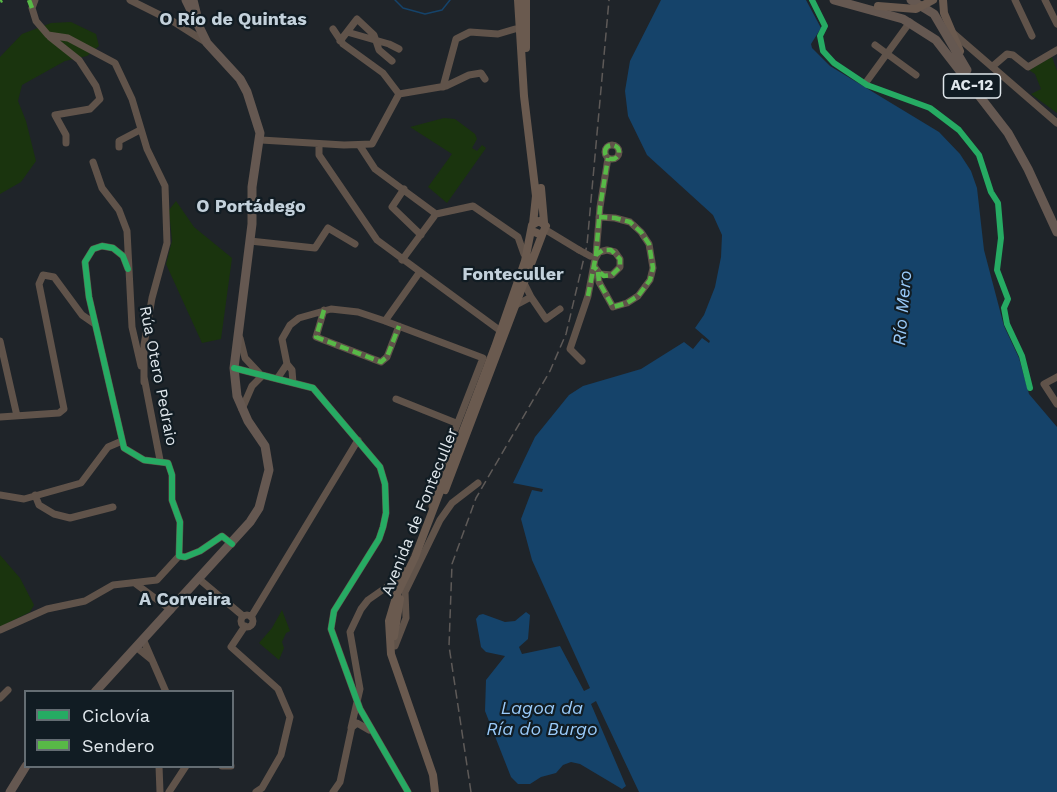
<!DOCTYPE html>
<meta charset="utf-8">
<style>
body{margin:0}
#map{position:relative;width:1057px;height:792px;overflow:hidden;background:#1f2429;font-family:"Work Sans",sans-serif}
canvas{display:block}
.legend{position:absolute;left:24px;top:690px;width:210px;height:78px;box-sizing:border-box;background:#111c23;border:2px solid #646d73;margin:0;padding:8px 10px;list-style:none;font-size:18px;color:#e0e7ec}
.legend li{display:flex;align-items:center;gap:12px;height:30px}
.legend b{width:30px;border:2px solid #646d73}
</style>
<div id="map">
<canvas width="1057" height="792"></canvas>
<ul class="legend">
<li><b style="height:8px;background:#26ab63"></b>Ciclovía</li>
<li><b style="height:8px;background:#58b947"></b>Sendero</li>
</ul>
</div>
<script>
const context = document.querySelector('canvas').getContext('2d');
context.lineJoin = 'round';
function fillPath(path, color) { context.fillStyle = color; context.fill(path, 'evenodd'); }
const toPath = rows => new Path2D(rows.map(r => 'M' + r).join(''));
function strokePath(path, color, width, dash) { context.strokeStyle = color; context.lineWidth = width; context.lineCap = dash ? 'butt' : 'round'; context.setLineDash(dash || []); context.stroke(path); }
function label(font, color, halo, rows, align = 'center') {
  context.font = font + ' "Work Sans",sans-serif'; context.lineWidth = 4.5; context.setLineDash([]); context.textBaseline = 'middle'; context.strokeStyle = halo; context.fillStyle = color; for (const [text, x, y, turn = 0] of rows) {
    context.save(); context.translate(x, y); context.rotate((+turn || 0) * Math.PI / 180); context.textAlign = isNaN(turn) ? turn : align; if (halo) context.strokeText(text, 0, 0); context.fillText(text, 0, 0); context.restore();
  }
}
fillPath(toPath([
 [71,22,96,34,99,46,87,56,65,61,22,85,18,101,26,121,36,161,21,182,0,194,0,57,22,34,51,23],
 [1052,57,1057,71,1057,113,1031,94,1041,89,1035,74,1029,70],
 [444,118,455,119,475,134,477,139,472,148,477,151,482,145,486,148,447,203,428,187,452,154,410,127],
 [176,201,194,227,232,258,221,339,202,343,166,264,172,241,169,210],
 [0,555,20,578,34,605,30,612,0,627],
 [282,610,290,631,286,633,282,642,284,648,279,660,259,643,272,628]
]), '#1a340e');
fillPath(toPath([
 [661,0,806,0,821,28,811,44,812,48,830,66,939,132,960,154,971,171,977,188,984,250,1004,326,1019,358,1029,394,1057,427,1057,792,639,792,596,701,591,704,626,786,622,789,580,764,571,762,563,765,556,773,541,777,530,784,518,784,511,777,485,711,486,680,505,656,486,652,481,647,476,619,479,615,483,614,505,622,515,621,526,612,530,615,528,639,519,647,522,654,560,646,584,691,590,688,532,560,521,519,532,490,542,492,543,489,513,483,535,437,569,395,583,386,641,369,684,342,693,349,702,338,709,343,710,341,695,328,704,315,715,287,721,257,722,235,713,215,647,155,628,116,625,91,630,61]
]), '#15436a');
strokePath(toPath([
 [395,0,403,8,425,14,442,10,450,0]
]), '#15436a', 1.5);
strokePath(toPath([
 [35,0,32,8,36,21,48,35,68,38,115,63,132,99,147,149,165,186,167,243,152,298,144,345,144,382],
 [130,0,174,22,207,43],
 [1015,0,1032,36],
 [1045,0,1057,24],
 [347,32,357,19,374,35,379,50,392,61],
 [953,33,1057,123],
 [50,37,79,60,96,86,100,99,90,109,55,115,66,135,66,143],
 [340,41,347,32,389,44,399,49],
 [875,45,916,75],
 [993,66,1007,54,1013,55,1028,67,1057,50],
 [867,81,910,22],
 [443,87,456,39,470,32,498,34,515,29],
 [399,94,446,86,469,75,481,73,485,79],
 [261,140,344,145,372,144,399,94,383,73,343,44,333,29],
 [319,144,319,155,377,240,502,332],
 '605 152a7 7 0 1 1 14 0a7 7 0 1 1-14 0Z',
 [360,146,375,169,436,214],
 [119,147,119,141,140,130],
 [93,162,102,188,119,210,127,231,132,327,141,366],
 [404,189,392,207,421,235],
 [546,230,579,250],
 [250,241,315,248,328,228,355,244],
 [596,255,600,207,608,158],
 [402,260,436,214,473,206,518,237,524,254],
 [128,269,123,256,113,248,102,246,93,249,85,262,89,297,124,448,144,460,168,463,172,475,172,500,180,522,179,556,185,557,200,551,222,536,232,544],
 [598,272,599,282,613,307,627,303,638,296,650,280,653,268,649,244,641,232,630,222,615,218,599,217],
 [531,297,546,319,560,309],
 [516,305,531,297,524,283],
 [324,310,316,337,381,362,387,357,399,326],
 [385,321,419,273],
 [240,338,245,358,260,374],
 [0,341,17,416],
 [582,361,570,349,588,296,595,259,599,252,607,250,615,252,620,259,620,267,612,275,600,274,594,266],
 [234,368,313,388,380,467,385,484,386,513,383,527,379,539,334,611,331,629,360,709,408,792],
 [144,377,160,460],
 [1057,377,1044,384,1057,404],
 [277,379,287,364],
 [293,383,292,370,287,364,282,339,290,325,299,318,331,309,358,312,385,321,483,358],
 [396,399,456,423],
 [242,409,252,386,262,376],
 [0,417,59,413,64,409,39,284,43,275,54,277,82,315,95,324],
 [0,495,24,499,81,483,108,447,122,441],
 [35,495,39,505,54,514,70,518,113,507],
 [432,506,439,471,483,358],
 [199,579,243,616],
 [136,584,171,610],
 '241 621a6 6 0 1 1 12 0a6 6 0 1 1-12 0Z',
 [251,617,358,440],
 [245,626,231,647,278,689,290,717,281,755,262,788,256,792],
 [0,630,47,609,85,601,113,585,157,580,179,556],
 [143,639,166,692],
 [395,646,406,618,405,592,440,520,452,503,478,483],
 [136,647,152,660],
 [0,698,8,690],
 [369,730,357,723,351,728,360,689,350,632,361,609,368,600,401,577,405,571],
 [159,766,160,792],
 [222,766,231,766],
 [169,792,186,766],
 [333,792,340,782,352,726]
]), '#60534a', 7);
strokePath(toPath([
 [518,0,524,96,536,196,533,224],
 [526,0,526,48],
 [943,0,944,13,960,51],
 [541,188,544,222],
 [445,490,542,235],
 [394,636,400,599],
 [435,792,433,775,391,654,389,621,397,594,415,557,495,347,525,261,532,225,539,221,546,226,542,235,532,231]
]), '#6a5a4f', 8);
strokePath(toPath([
 [193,0,197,16],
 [834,0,903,19,936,40,1008,133,1028,169,1057,232],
 [911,0,934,14,967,70],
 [95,692,250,522,259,508,269,470,265,446,248,421,237,396,234,368,252,224,252,187,260,133,247,92,240,79,207,43,186,0],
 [10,792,26,766]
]), '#655851', 9);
strokePath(toPath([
 [471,792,449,646,452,564,476,498,550,371,566,334,587,245,609,0]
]), '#5e5a58', 1.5, [9, 4.5]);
strokePath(toPath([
 [579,250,590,256]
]), '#60534a', 7);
strokePath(toPath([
 [878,6,916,9,933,0]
]), '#6a5a4f', 8);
strokePath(toPath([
 [29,0,32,8],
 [0,1,2,0],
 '605 152a7 7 0 1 1 14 0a7 7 0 1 1-14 0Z',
 [596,255,600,207,608,158],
 [598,272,599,282,613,307,627,303,638,296,650,280,653,268,649,244,641,232,630,222,615,218,599,217],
 [588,296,596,255,603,250,611,250,620,259,620,267,612,275,604,276,595,268],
 [324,310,316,337,381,362,387,357,399,326]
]), '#58b947', 4.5, [9, 4.5]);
strokePath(toPath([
 [812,0,825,26,820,36,823,51,834,63,867,85,930,108,959,130,979,155,991,192,998,203,1001,238,997,270,1008,299,1004,308,1007,324,1022,356,1030,388],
 [128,269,123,256,113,248,102,246,93,249,85,262,89,297,124,448,144,460,168,463,172,475,172,500,180,522,179,556,185,557,200,551,222,536,232,544],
 [234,368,313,388,380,467,385,484,386,513,383,527,379,539,334,611,331,629,360,709,408,792]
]), '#26ab63', 6);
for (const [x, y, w] of [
 [972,86,57]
]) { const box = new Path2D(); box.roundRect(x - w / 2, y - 12, w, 24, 4.5); context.fillStyle = '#111c23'; context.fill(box); strokePath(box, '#e0e7ec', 1.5); }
label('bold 15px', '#e0e7ec', null, [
 ["AC-12",972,86]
]);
label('16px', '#e0e7ec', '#111c23', [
 ["Rúa Otero Pedraio",158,376,79],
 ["Avenida de Fonteculler",420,512,-68]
]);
label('bold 18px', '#c3d1db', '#111c23', [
 ["O Río de Quintas",233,20],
 ["O Portádego",251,207],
 ["Fonteculler",513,275],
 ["A Corveira",185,600]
]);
label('italic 18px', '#9acbfa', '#111c23', [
 ["Río Mero",903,308,-85],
 ["Lagoa da",542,709],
 ["Ría do Burgo",542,730]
]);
</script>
